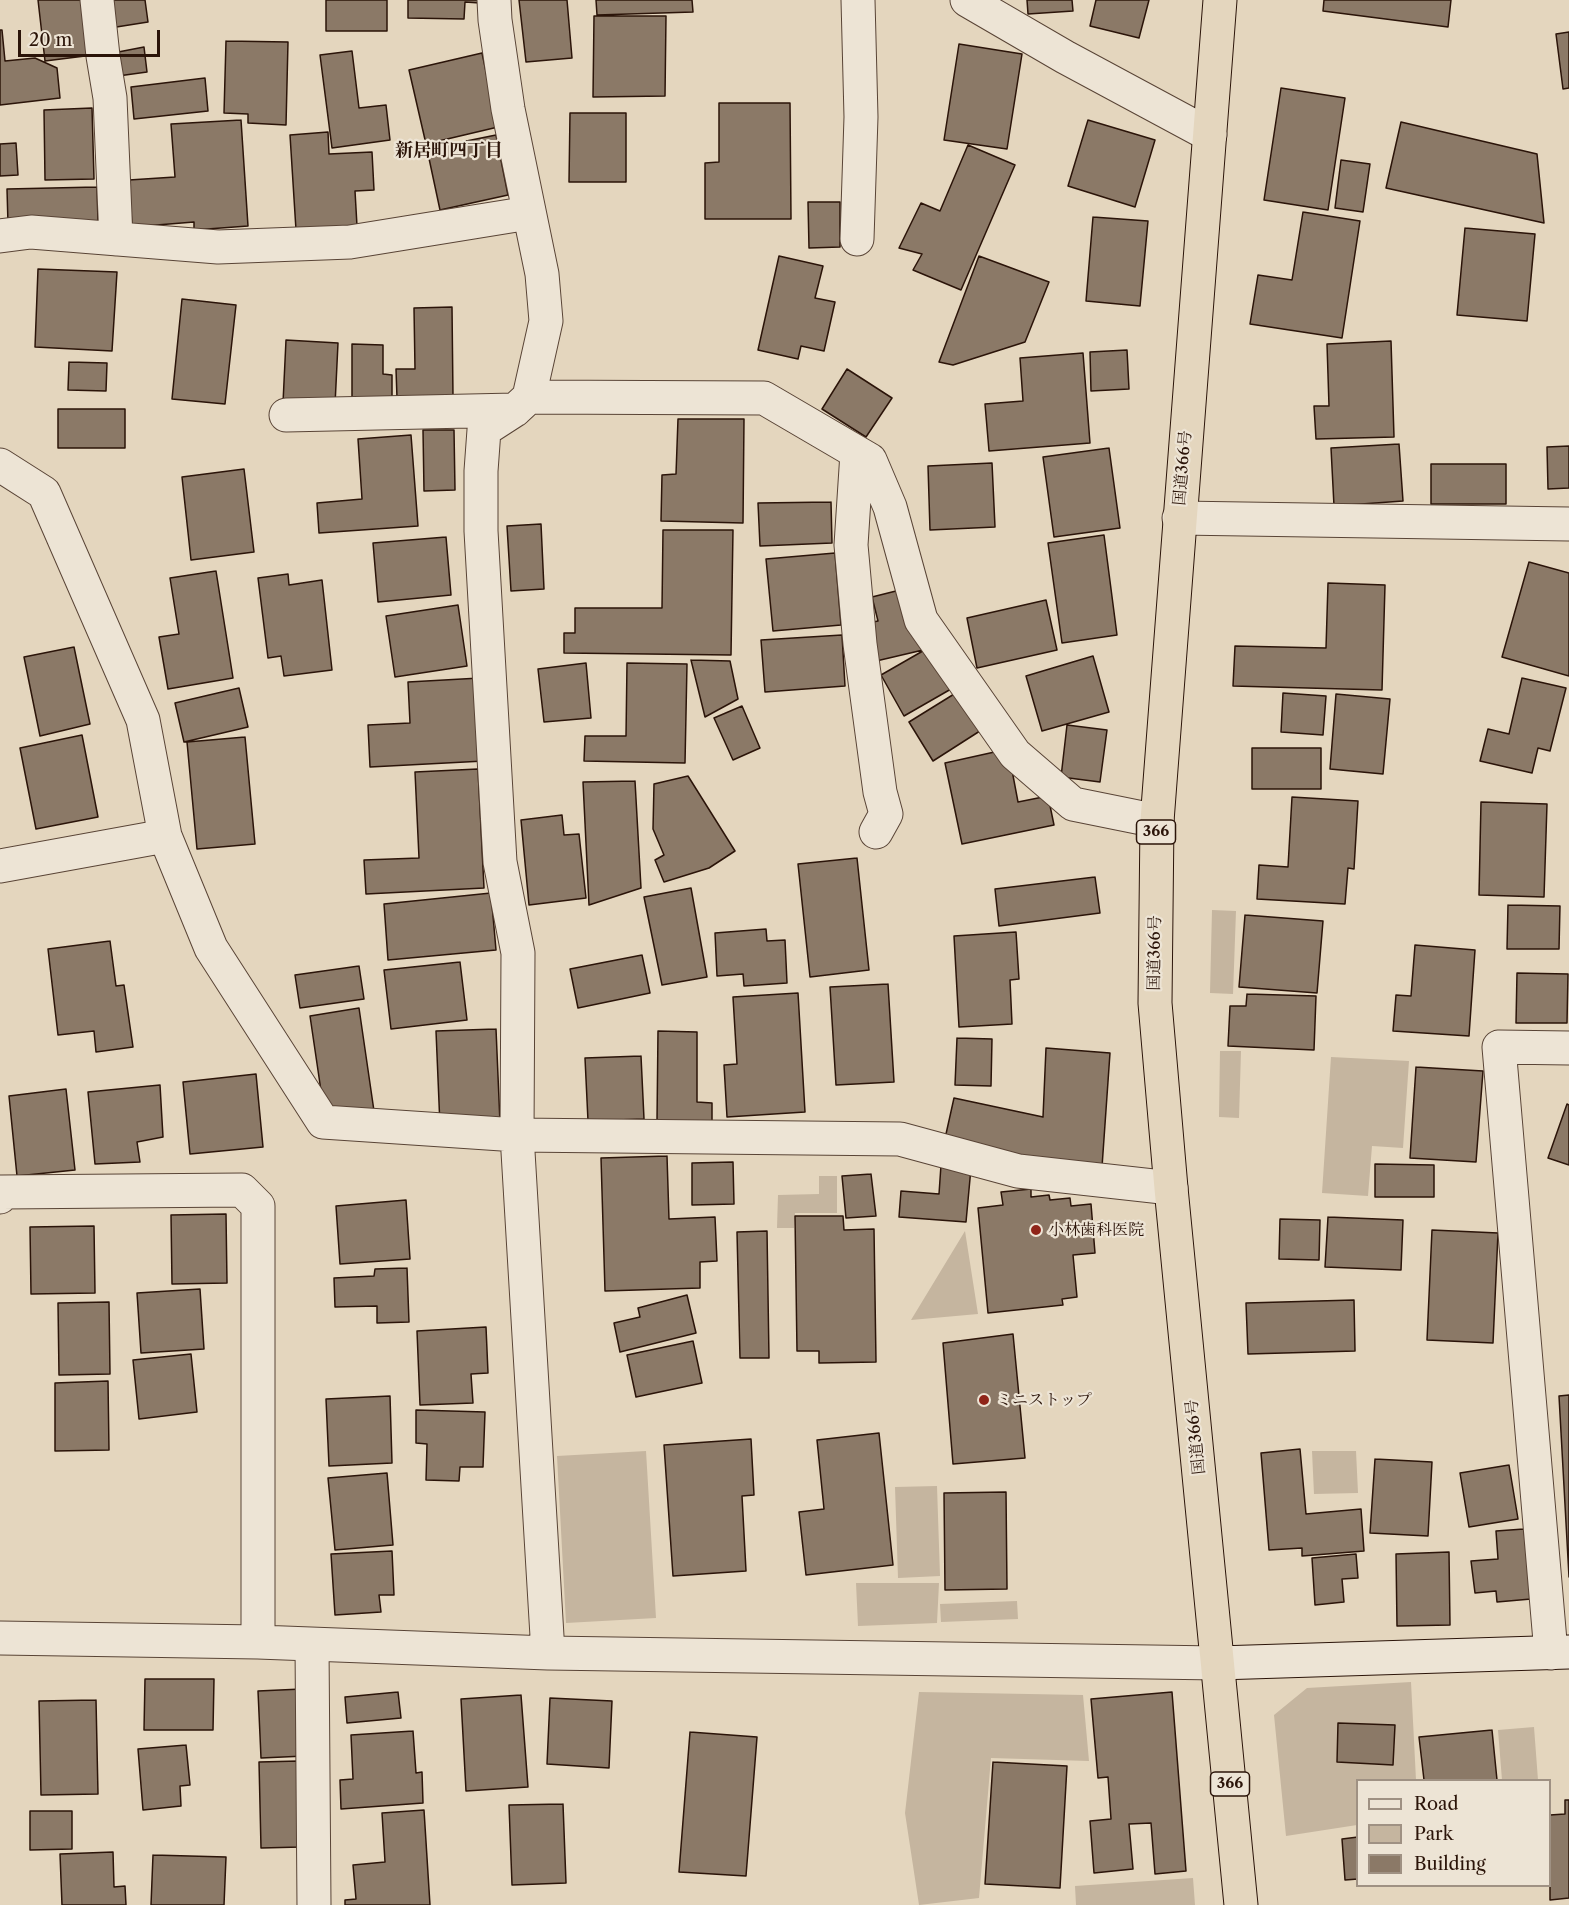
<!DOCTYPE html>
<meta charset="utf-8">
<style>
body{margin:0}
#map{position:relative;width:1569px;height:1905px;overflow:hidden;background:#e4d6be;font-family:"Libre Caslon Text",serif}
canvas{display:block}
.legend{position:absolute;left:1356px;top:1779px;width:195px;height:108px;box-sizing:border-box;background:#ede4d5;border:2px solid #9f9183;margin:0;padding:8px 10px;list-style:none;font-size:18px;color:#2b1409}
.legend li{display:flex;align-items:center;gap:12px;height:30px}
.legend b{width:30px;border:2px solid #9f9183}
.scale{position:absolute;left:18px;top:30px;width:142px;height:27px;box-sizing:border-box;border:3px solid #2b1409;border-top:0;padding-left:8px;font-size:18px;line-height:21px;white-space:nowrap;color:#2b1409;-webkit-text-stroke:4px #ede4d5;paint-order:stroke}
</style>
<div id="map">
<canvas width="1569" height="1905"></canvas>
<ul class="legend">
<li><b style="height:8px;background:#ede4d5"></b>Road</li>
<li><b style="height:16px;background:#c5b59f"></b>Park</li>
<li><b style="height:16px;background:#8b7967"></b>Building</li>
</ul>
<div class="scale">20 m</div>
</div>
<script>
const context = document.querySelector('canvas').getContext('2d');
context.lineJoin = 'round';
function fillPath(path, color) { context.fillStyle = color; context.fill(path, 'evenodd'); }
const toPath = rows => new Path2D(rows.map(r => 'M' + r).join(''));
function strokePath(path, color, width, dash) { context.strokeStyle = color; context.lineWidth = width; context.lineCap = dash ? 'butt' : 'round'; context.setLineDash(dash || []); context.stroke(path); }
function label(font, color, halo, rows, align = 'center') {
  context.font = font + ' "Libre Caslon Text","Noto Serif JP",serif'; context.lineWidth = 4.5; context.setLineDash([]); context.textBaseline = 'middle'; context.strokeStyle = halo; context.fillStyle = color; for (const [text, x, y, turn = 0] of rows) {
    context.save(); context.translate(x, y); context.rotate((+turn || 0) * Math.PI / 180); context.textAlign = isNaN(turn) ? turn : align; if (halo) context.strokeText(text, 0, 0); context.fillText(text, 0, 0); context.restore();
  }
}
fillPath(toPath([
 [1212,910,1236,911,1233,994,1210,993],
 [1220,1051,1241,1051,1239,1118,1219,1117],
 [1331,1057,1409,1061,1403,1148,1372,1146,1368,1196,1322,1193],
 [819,1176,837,1176,837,1213,795,1213,794,1228,777,1228,778,1195,819,1194],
 [965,1231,978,1314,911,1320],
 [646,1451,656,1618,566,1623,557,1456],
 [1312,1451,1356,1451,1358,1493,1314,1494],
 [937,1486,940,1576,898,1578,895,1487],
 [856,1583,939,1583,937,1623,858,1626],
 [1017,1601,1018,1619,941,1622,940,1604],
 [1411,1682,1416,1780,1358,1780,1357,1825,1286,1836,1274,1715,1307,1688],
 [919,1692,1083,1695,1089,1761,991,1758,979,1898,919,1905,905,1813],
 [1534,1727,1538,1780,1502,1780,1498,1730],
 [1193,1878,1195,1905,1076,1905,1075,1886]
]), '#c5b59f');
const building = toPath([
 [38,0,87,0,93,55,45,61,38,0],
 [106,0,145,0,148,22,110,28,106,0],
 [326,0,387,0,387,31,326,31,326,0],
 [408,0,480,0,480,3,465,2,464,19,408,18,408,0],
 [519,0,567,0,572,58,526,62,519,0],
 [596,0,692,0,693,12,597,15,596,0],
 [1027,0,1072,0,1073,11,1028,14,1027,0],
 [1096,0,1149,0,1139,38,1090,26,1096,0],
 [1324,0,1451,0,1448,27,1323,11,1324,0],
 [594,16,666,16,665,96,593,97,594,16],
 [0,30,2,30,5,61,35,58,57,68,60,98,0,105,0,30],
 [1569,32,1569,88,1563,89,1556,34,1569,32],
 [226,41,288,42,286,125,248,123,248,114,224,113,226,41],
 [959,44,1022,54,1007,149,944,140,959,44],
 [144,47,147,72,118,76,113,53,144,47],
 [352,51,359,108,386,105,390,140,332,148,320,55,352,51],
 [482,53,498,127,426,144,409,70,482,53],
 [205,78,208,111,134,119,131,87,205,78],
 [1281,88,1345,98,1328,210,1264,200,1281,88],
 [719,103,790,103,791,219,705,219,705,163,719,162,719,103],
 [92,108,94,179,45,180,44,110,92,108],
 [570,113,626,113,626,182,569,182,570,113],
 [241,120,248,226,194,230,194,222,132,227,129,180,175,177,171,124,241,120],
 [1088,120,1155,140,1135,207,1068,186,1088,120],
 [1401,122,1537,154,1544,223,1386,188,1401,122],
 [328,132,329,154,372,152,374,190,355,191,357,226,296,230,290,135,328,132],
 [496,135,508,195,440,210,427,149,496,135],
 [16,143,18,175,0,176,0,144,16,143],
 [968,145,1015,165,961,290,913,270,922,254,899,248,921,203,940,211,968,145],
 [1341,160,1370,164,1363,212,1335,208,1341,160],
 [97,187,98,222,8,224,7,189,97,187],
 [808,202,840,202,840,247,809,248,808,202],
 [1303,212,1360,221,1342,338,1250,324,1258,275,1292,280,1303,212],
 [1093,217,1148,221,1140,306,1086,301,1093,217],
 [1465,228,1535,234,1527,321,1457,315,1465,228],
 [779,256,823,266,815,298,835,302,824,351,801,346,798,359,758,350,779,256],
 [979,256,1049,282,1025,342,953,365,939,362,979,256],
 [38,269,117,272,112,351,35,347,38,269],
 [182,299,236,305,225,404,172,399,182,299],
 [452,307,453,397,397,398,396,369,415,369,414,308,452,307],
 [286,340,338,343,335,405,283,403,286,340],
 [1391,341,1394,437,1316,439,1314,406,1329,406,1327,344,1391,341],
 [352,344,383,345,383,374,392,375,392,399,352,399,352,344],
 [1127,350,1129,389,1091,391,1090,352,1127,350],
 [1083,353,1090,443,989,451,985,404,1023,401,1020,358,1083,353],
 [69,362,107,363,106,391,68,390,69,362],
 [847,369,892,398,866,437,822,409,847,369],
 [58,409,125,409,125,448,58,448,58,409],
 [678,419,744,419,743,523,661,521,662,475,676,474,678,419],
 [423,430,454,430,455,490,424,491,423,430],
 [411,435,418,526,319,533,317,503,362,499,358,439,411,435],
 [1399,444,1403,501,1334,506,1331,448,1399,444],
 [1569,446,1569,488,1548,489,1547,447,1569,446],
 [1109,448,1120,528,1054,537,1043,457,1109,448],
 [992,463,995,527,930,530,928,466,992,463],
 [1431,464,1506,464,1506,504,1431,504,1431,464],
 [244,469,254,552,191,560,182,477,244,469],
 [831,502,832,543,760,546,758,503,831,502],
 [541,524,544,589,511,591,507,526,541,524],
 [663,530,733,530,731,655,564,653,564,633,575,633,575,608,662,608,663,530],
 [1104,535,1117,635,1062,643,1048,543,1104,535],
 [446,537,451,595,378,602,373,543,446,537],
 [835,553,841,625,773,631,766,559,835,553],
 [1529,562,1569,573,1569,676,1502,657,1529,562],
 [216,571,233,678,168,689,159,637,179,634,170,578,216,571],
 [288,574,289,585,322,580,332,670,284,676,281,656,268,658,258,578,288,574],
 [1328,583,1385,585,1382,690,1233,686,1235,646,1326,648,1328,583],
 [904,589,923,650,872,662,864,624,878,621,872,597,904,589],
 [1046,600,1057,650,977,668,967,618,1046,600],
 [458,605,467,666,395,677,386,616,458,605],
 [842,635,845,686,765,692,761,640,842,635],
 [935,644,958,685,904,716,881,675,935,644],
 [74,647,90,724,40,736,24,657,74,647],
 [1093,656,1109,712,1042,731,1026,676,1093,656],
 [691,660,730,661,738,699,705,717,691,660],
 [586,663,591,718,544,722,538,669,586,663],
 [627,663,687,664,685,763,584,761,585,736,626,736,627,663],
 [480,678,484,761,370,767,368,725,410,723,408,682,480,678],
 [1522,678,1566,688,1550,751,1538,748,1532,773,1480,761,1488,729,1509,734,1522,678],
 [239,688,248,727,184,742,175,703,239,688],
 [959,691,983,729,933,761,909,722,959,691],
 [1283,693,1326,696,1323,735,1281,732,1283,693],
 [1336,694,1390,699,1383,774,1330,769,1336,694],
 [742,706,760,748,733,760,714,718,742,706],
 [1067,725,1107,730,1100,782,1061,777,1067,725],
 [82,735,98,817,36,829,20,748,82,735],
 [245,737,255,844,197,849,187,742,245,737],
 [1252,748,1321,748,1321,789,1252,789,1252,748],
 [1008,749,1018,802,1048,796,1054,825,962,844,945,763,1008,749],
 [478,769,484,888,366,894,364,860,419,858,415,772,478,769],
 [688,776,735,851,709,868,664,882,655,860,664,855,653,829,654,784,688,776],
 [635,781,641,888,589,905,583,782,635,781],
 [1292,797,1358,801,1354,869,1348,868,1345,904,1257,899,1259,865,1288,867,1292,797],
 [1481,802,1547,804,1544,897,1479,895,1481,802],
 [562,815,564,835,579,834,586,898,529,905,521,820,562,815],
 [857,858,869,970,810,977,798,864,857,858],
 [1095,877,1100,913,999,926,995,889,1095,877],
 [691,888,707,977,662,985,644,897,691,888],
 [491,893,496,950,388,960,384,904,491,893],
 [1508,905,1560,906,1559,949,1507,949,1508,905],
 [1245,915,1323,921,1317,993,1239,987,1245,915],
 [766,929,767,941,785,940,787,983,744,986,743,974,717,976,715,933,766,929],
 [1016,932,1019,979,1010,980,1012,1024,959,1027,954,936,1016,932],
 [110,941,116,986,124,985,133,1047,96,1052,94,1031,58,1035,48,949,110,941],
 [1415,945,1475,950,1469,1036,1393,1031,1396,995,1411,996,1415,945],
 [642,955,650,993,578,1008,570,969,642,955],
 [460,962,467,1020,391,1029,384,970,460,962],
 [359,966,364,999,300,1008,295,975,359,966],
 [1517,973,1568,974,1567,1023,1516,1023,1517,973],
 [888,984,894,1082,836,1085,830,987,888,984],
 [798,993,805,1112,727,1117,724,1065,737,1064,733,997,798,993],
 [1247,994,1316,996,1314,1050,1228,1046,1230,1006,1246,1006,1247,994],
 [359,1008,374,1111,325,1118,310,1016,359,1008],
 [496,1029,500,1123,440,1126,436,1031,496,1029],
 [658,1031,697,1032,697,1102,712,1103,712,1122,657,1121,658,1031],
 [957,1038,992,1039,991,1086,955,1085,957,1038],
 [1046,1048,1110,1053,1102,1167,1041,1160,944,1143,954,1098,1043,1117,1046,1048],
 [641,1056,644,1119,588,1121,585,1058,641,1056],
 [1416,1067,1483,1071,1476,1162,1410,1158,1416,1067],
 [256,1074,263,1147,190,1154,183,1082,256,1074],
 [160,1085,163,1137,137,1142,140,1162,95,1164,88,1092,160,1085],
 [66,1089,75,1170,17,1176,9,1096,66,1089],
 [1567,1104,1569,1105,1569,1165,1548,1158,1567,1104],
 [667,1156,669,1219,715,1217,717,1261,700,1262,700,1288,605,1291,601,1158,667,1156],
 [733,1162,734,1204,692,1205,692,1163,733,1162],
 [1375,1164,1434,1165,1434,1197,1375,1197,1375,1164],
 [941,1165,971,1168,966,1222,899,1217,901,1191,939,1194,941,1165],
 [871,1174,876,1216,846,1218,842,1176,871,1174],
 [1031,1189,1031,1197,1049,1195,1050,1200,1070,1198,1071,1206,1091,1204,1095,1253,1073,1255,1077,1297,1062,1299,1063,1305,988,1313,978,1208,1003,1205,1001,1192,1031,1189],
 [406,1200,410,1259,340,1264,336,1206,406,1200],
 [226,1214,227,1283,172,1284,171,1215,226,1214],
 [795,1216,843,1216,844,1230,874,1229,876,1362,819,1363,819,1351,797,1351,795,1216],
 [1328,1217,1403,1220,1401,1270,1325,1267,1328,1217],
 [1280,1219,1320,1220,1319,1260,1279,1259,1280,1219],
 [94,1226,95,1293,31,1294,30,1227,94,1226],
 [1432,1230,1498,1233,1493,1343,1427,1340,1432,1230],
 [767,1231,769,1358,740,1358,737,1232,767,1231],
 [407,1268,409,1322,377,1323,377,1306,335,1307,334,1278,374,1276,375,1269,407,1268],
 [200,1289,204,1349,141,1353,137,1293,200,1289],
 [687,1295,696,1333,620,1352,614,1323,640,1317,638,1308,687,1295],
 [1354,1300,1355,1351,1248,1354,1246,1303,1354,1300],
 [109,1302,110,1374,59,1375,58,1303,109,1302],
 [486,1327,488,1373,471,1374,473,1403,420,1405,417,1331,486,1327],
 [1013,1334,1025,1458,953,1464,943,1343,1013,1334],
 [693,1341,702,1383,636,1397,627,1355,693,1341],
 [191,1354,197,1412,139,1419,133,1360,191,1354],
 [108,1381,109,1450,55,1451,55,1383,108,1381],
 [1569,1395,1569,1577,1559,1396,1569,1395],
 [390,1396,392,1463,329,1466,326,1399,390,1396],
 [416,1410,485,1412,483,1467,460,1467,459,1481,426,1480,427,1444,416,1443,416,1410],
 [879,1433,893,1565,806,1575,799,1512,824,1509,817,1440,879,1433],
 [751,1439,754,1495,742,1496,746,1571,673,1576,664,1445,751,1439],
 [1300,1449,1306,1514,1361,1509,1364,1551,1302,1556,1302,1548,1269,1550,1261,1453,1300,1449],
 [1375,1459,1432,1462,1428,1536,1370,1533,1375,1459],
 [1509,1465,1518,1519,1469,1527,1460,1473,1509,1465],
 [387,1473,393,1545,335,1550,328,1478,387,1473],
 [1006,1492,1007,1589,945,1590,944,1493,1006,1492],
 [1524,1529,1531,1599,1497,1602,1496,1591,1475,1593,1471,1561,1498,1559,1496,1531,1524,1529],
 [392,1551,394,1595,379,1595,381,1612,335,1615,331,1554,392,1551],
 [1449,1552,1450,1625,1397,1626,1396,1554,1449,1552],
 [1356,1554,1358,1578,1342,1579,1344,1602,1315,1605,1312,1558,1356,1554],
 [145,1679,214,1679,213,1730,144,1730,145,1679],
 [302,1689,305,1756,261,1758,258,1691,302,1689],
 [398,1692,401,1718,347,1723,345,1697,398,1692],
 [1172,1692,1186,1871,1155,1874,1151,1823,1129,1824,1133,1869,1094,1873,1090,1821,1111,1819,1108,1777,1098,1778,1091,1699,1172,1692],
 [521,1695,528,1787,466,1791,461,1699,521,1695],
 [550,1698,612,1701,609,1768,547,1764,550,1698],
 [96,1700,98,1794,41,1795,39,1701,96,1700],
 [1338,1723,1395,1725,1393,1765,1337,1762,1338,1723],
 [1492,1730,1497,1780,1424,1780,1419,1737,1492,1730],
 [413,1731,416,1773,422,1772,423,1803,341,1809,340,1780,353,1779,351,1735,413,1731],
 [690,1732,757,1737,746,1876,679,1872,690,1732],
 [186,1745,190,1785,180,1786,181,1806,143,1810,138,1749,186,1745],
 [299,1761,301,1847,261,1848,259,1762,299,1761],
 [993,1762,1067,1766,1060,1888,985,1884,993,1762],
 [1565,1800,1569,1800,1569,1898,1550,1900,1550,1815,1565,1814,1565,1800],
 [563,1804,566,1883,512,1885,509,1805,563,1804],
 [424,1810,430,1905,345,1905,345,1900,356,1899,353,1865,385,1862,382,1813,424,1810],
 [30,1811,72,1811,72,1849,30,1850,30,1811],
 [1358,1837,1358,1879,1345,1880,1342,1839,1358,1837],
 [113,1852,114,1887,125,1886,126,1905,62,1905,60,1854,113,1852],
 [153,1855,226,1857,224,1905,151,1905,153,1855]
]);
fillPath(building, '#8b7967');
strokePath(building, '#2b1409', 1.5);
const street = toPath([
 [97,0,103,56,110,98,116,239],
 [494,0,495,20,508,109,542,274,546,321,529,397,515,410,484,430,481,471,481,531,500,862,518,953,517,1135,548,1653],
 [967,0,1065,57,1210,135],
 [0,236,31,232,218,247,350,242,529,213],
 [857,239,861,117,858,0],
 [529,397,764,398,870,460,890,507,921,620,1015,754,1073,804,1157,821],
 [286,415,515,410],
 [857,453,851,545,860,644,880,792,886,814,876,832],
 [0,465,44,493,143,720,165,836,211,948,323,1122,517,1135,900,1139,1018,1171,1171,1188],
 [1179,518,1569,524],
 [0,866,165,836],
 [0,1197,2,1192,242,1190,258,1206,258,1642],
 [0,1638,258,1642,548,1653,1218,1663],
 [312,1645,314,1905],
 [1551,1653,1499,1047,1569,1048]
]);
const secondary = toPath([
 [1218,1663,1569,1652]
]);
const highway = toPath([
 [1220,0,1157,821,1155,1003,1171,1188,1241,1905]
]);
strokePath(street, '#594436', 35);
strokePath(secondary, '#2b1409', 35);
strokePath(highway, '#2b1409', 35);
strokePath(street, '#ede4d5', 33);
strokePath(secondary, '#ede4d5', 33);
strokePath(highway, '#e4d6be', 33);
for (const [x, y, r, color] of [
 [1036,1230,6,"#8f2418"],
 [984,1400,6,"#8f2418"]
]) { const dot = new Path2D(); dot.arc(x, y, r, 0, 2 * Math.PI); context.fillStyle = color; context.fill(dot); strokePath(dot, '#ede4d5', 2); }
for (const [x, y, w] of [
 [1156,832,39],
 [1230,1784,39]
]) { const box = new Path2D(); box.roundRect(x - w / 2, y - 12, w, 24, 4.5); context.fillStyle = '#ede4d5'; context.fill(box); strokePath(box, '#2b1409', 1.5); }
label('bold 15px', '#2b1409', null, [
 ["366",1156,832],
 ["366",1230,1784]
]);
label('16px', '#2b1409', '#ede4d5', [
 ["国道366号",1183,468,-85],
 ["国道366号",1155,953,-89],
 ["国道366号",1196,1437,-96]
]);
label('16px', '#2b1409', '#ede4d5', [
 ["小林歯科医院",1048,1230],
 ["ミニストップ",996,1400]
], 'left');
label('bold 18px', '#2b1409', '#ede4d5', [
 ["新居町四丁目",449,151]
]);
</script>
